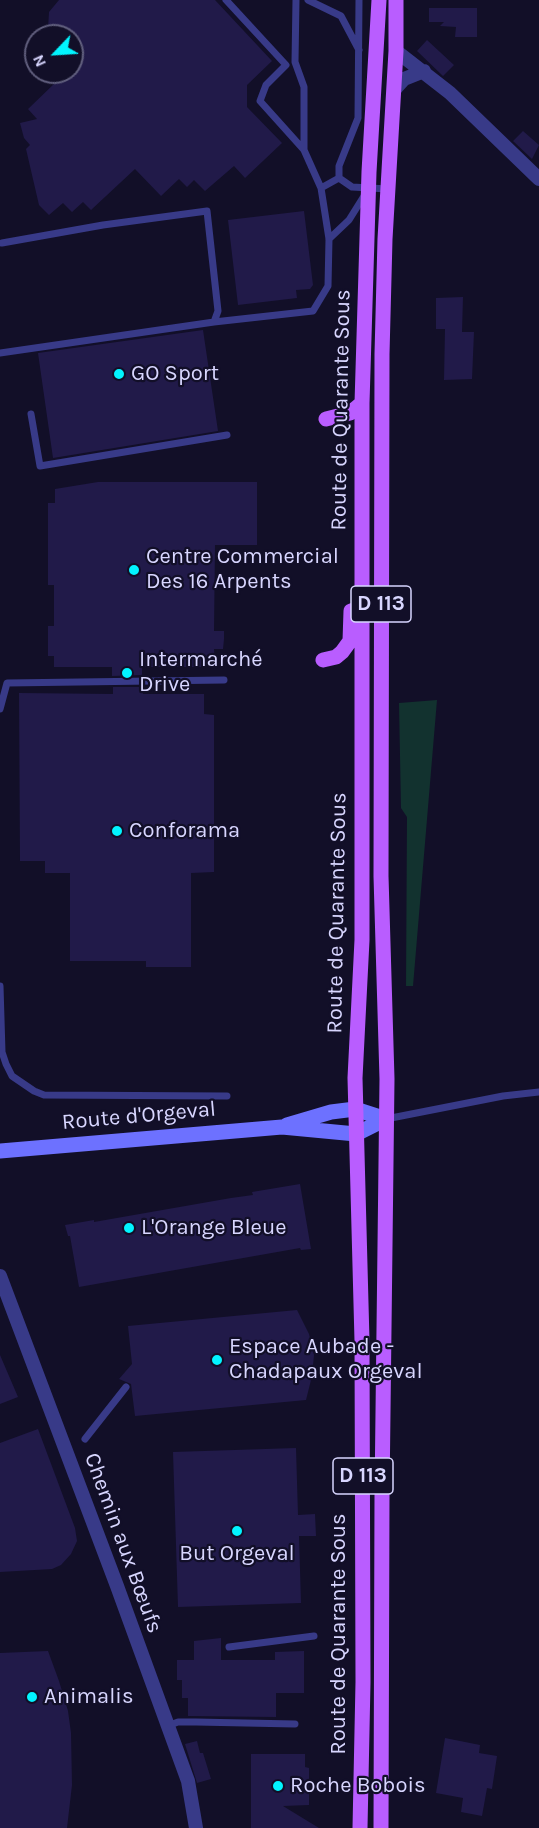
<!DOCTYPE html>
<meta charset="utf-8">
<style>
body{margin:0}
#map{position:relative;width:539px;height:1828px;overflow:hidden;background:#120f28;font-family:Karla,sans-serif}
canvas{display:block}
.north{position:absolute;left:24px;top:24px;width:60px;height:60px;box-sizing:border-box;background:#120f28;border:2px solid #615f7e;border-radius:50%;rotate:245deg;font-size:16px;font-weight:700;line-height:24px;text-align:center;color:#d8d6ff}
.north::after{content:'';display:block;margin:auto;width:21px;height:27px;background:#02f4ff;clip-path:polygon(50% 0,100% 100%,50% 72%,0 100%)}
</style>
<div id="map">
<canvas width="539" height="1828"></canvas>
<div class="north">N</div>
</div>
<script>
const context = document.querySelector('canvas').getContext('2d');
context.lineJoin = 'round';
function fillPath(path, color) { context.fillStyle = color; context.fill(path, 'evenodd'); }
const toPath = rows => new Path2D(rows.map(r => 'M' + r).join(''));
function strokePath(path, color, width, dash) { context.strokeStyle = color; context.lineWidth = width; context.lineCap = dash ? 'butt' : 'round'; context.setLineDash(dash || []); context.stroke(path); }
function label(font, color, halo, rows, align = 'center') {
  context.font = font + ' Karla,sans-serif'; context.lineWidth = 4.5; context.setLineDash([]); context.textBaseline = 'middle'; context.strokeStyle = halo; context.fillStyle = color; for (const [text, x, y, turn = 0] of rows) {
    context.save(); context.translate(x, y); context.rotate((+turn || 0) * Math.PI / 180); context.textAlign = isNaN(turn) ? turn : align; if (halo) context.strokeText(text, 0, 0); context.fillText(text, 0, 0); context.restore();
  }
}
fillPath(toPath([
 [437,700,413,986,406,986,407,817,401,808,399,703]
]), '#12322f');
fillPath(toPath([
 [59,0,215,0,272,61,247,85,247,107,282,143,245,178,234,166,205,191,194,180,187,187,179,179,161,196,135,169,91,210,83,202,72,212,63,203,49,215,39,205,26,149,30,145,24,138,20,123,37,119,28,109,55,83,44,72,72,72,72,36,55,36,55,29,48,29,49,12],
 [429,8,477,8,477,37,455,37,456,27,440,26,444,22,429,22],
 [427,40,454,65,443,76,417,51],
 [523,131,539,145,532,159,513,141],
 [304,211,313,285,310,289,296,290,297,298,238,305,228,220],
 [463,297,462,332,474,332,472,379,444,380,445,329,436,329,436,298],
 [203,330,218,431,53,458,38,353],
 [98,482,257,482,257,545,215,545,214,631,224,631,224,639,223,649,214,649,215,665,204,664,203,667,142,667,142,675,112,676,112,667,54,667,54,656,48,656,48,626,54,626,54,585,48,585,48,503,55,503,55,489],
 [113,687,143,687,143,694,204,694,204,714,214,715,214,872,191,873,191,967,146,967,146,961,70,961,70,873,45,873,45,861,20,861,19,693,113,694],
 [300,1184,311,1249,301,1250,300,1248,79,1287,70,1236,68,1236,65,1225,94,1220,94,1222,231,1198,253,1195,252,1192],
 [297,1310,309,1334,314,1355,312,1376,306,1400,135,1416,131,1384,119,1379,132,1364,128,1326],
 [0,1355,18,1397,0,1404],
 [38,1429,75,1528,77,1541,71,1554,61,1565,52,1569,0,1572,0,1443],
 [296,1448,298,1515,315,1514,316,1536,299,1536,301,1603,178,1607,173,1452],
 [221,1638,221,1660,275,1660,275,1652,304,1651,304,1693,276,1693,276,1717,188,1716,188,1698,182,1698,182,1680,177,1680,177,1660,194,1660,194,1641],
 [48,1651,59,1681,68,1711,71,1733,72,1785,67,1828,0,1828,0,1653],
 [445,1738,480,1745,479,1753,497,1756,492,1789,487,1788,482,1816,461,1812,463,1798,436,1793],
 [197,1741,200,1753,203,1753,211,1779,197,1783,185,1744],
 [251,1754,305,1754,305,1767,309,1768,309,1805,283,1806,319,1828,251,1828]
]), '#211a49');
strokePath(toPath([
 [226,0,286,65,266,85,260,101,304,150],
 [308,0,341,16,359,50],
 [359,0,358,118,339,166,339,178,352,187,388,189],
 [321,188,339,178],
 [329,239,349,220,364,196],
 [2,243,103,225,207,211,218,311,214,322],
 [0,353,214,322,313,311,328,286,329,239,321,188,304,150,304,87,295,62,296,0],
 [31,414,40,466,227,435],
 [0,709,7,683,224,680],
 [0,986,2,1052,6,1064,12,1076,34,1091,44,1095,227,1096],
 [386,1119,503,1096,539,1092],
 [85,1439,126,1387],
 [229,1647,314,1636],
 [167,1726,178,1722,196,1722,295,1724]
]), '#383a88', 7);
strokePath(toPath([
 [396,51,450,93,539,179],
 [394,90,404,79,424,71],
 [0,1276,117,1586,188,1781,196,1828]
]), '#383a88', 14);
strokePath(toPath([
 [287,1125,331,1112,355,1109,386,1119],
 [0,1151,282,1127,356,1134,386,1119]
]), '#6d71ff', 15);
strokePath(toPath([
 [326,419,350,413,362,403],
 [323,660,336,657,342,652,350,641,351,611,362,607],
 [360,1828,363,1682,362,1341,355,1078,362,940,362,403,369,172,379,0],
 [381,1828,382,1495,387,1079,381,876,382,354,385,239,396,51,396,0]
]), '#b95dff', 15);
for (const [x, y, r, color] of [
 [119,374,6,"#02f4ff"],
 [134,570,6,"#02f4ff"],
 [127,673,6,"#02f4ff"],
 [117,831,6,"#02f4ff"],
 [129,1228,6,"#02f4ff"],
 [217,1360,6,"#02f4ff"],
 [237,1531,6,"#02f4ff"],
 [32,1697,6,"#02f4ff"],
 [278,1786,6,"#02f4ff"]
]) { const dot = new Path2D(); dot.arc(x, y, r, 0, 2 * Math.PI); context.fillStyle = color; context.fill(dot); strokePath(dot, '#120f28', 2); }
for (const [x, y, w] of [
 [381,604,60],
 [363,1476,60]
]) { const box = new Path2D(); box.roundRect(x - w / 2, y - 18, w, 36, 4.5); context.fillStyle = '#120f28'; context.fill(box); strokePath(box, '#d8d6ff', 1.5); }
label('bold 21px', '#d8d6ff', null, [
 ["D 113",381,604],
 ["D 113",363,1476]
]);
label('22px', '#d8d6ff', '#120f28', [
 ["GO Sport",131,374],
 ["Centre Commercial",146,557],
 ["Des 16 Arpents",146,582],
 ["Intermarché",139,660],
 ["Drive",139,685],
 ["Conforama",129,831],
 ["L'Orange Bleue",141,1228],
 ["Espace Aubade -",229,1347],
 ["Chadapaux Orgeval",229,1372],
 ["But Orgeval",237,1554,"center"],
 ["Animalis",44,1697],
 ["Roche Bobois",290,1786]
], 'left');
label('22px', '#d8d6ff', '#120f28', [
 ["Route de Quarante Sous",341,410,-89],
 ["Route de Quarante Sous",337,913,-89],
 ["Route d'Orgeval",139,1116,-5],
 ["Chemin aux Bœufs",123,1543,70],
 ["Route de Quarante Sous",339,1634,-90]
]);
</script>
